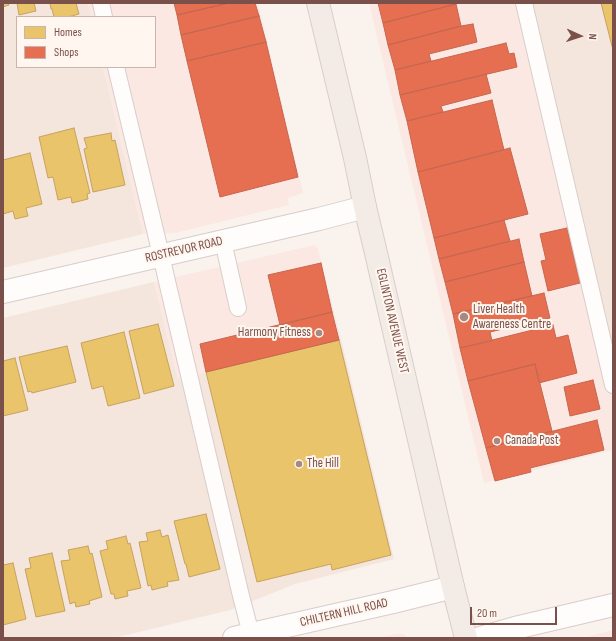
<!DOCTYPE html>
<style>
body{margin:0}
#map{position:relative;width:616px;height:641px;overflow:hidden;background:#f9f2ed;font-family:"Sofia Sans Condensed",sans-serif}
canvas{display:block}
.frame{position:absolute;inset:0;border:4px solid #7a514a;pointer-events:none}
.legend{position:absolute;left:16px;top:16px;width:140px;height:52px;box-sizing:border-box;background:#fff6ef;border:1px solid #cab4ad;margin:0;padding:5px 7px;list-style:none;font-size:12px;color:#7a514a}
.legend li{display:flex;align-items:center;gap:8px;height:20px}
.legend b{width:20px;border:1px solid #cab4ad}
.north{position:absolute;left:560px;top:16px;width:40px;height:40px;-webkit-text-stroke:3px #fff6ef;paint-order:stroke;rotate:93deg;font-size:11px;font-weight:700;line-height:16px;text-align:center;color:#7a514a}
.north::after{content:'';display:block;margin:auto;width:14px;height:18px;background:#7a514a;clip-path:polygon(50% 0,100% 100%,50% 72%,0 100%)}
.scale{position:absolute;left:470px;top:607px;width:87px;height:18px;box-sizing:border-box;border:2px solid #7a514a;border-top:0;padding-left:5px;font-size:12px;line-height:14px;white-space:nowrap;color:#7a514a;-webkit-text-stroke:3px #fff6ef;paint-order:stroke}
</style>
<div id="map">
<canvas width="616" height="641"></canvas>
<div class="frame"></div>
<ul class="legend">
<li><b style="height:11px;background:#e9c46a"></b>Homes</li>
<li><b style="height:11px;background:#e76f51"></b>Shops</li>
</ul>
<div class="north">N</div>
<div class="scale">20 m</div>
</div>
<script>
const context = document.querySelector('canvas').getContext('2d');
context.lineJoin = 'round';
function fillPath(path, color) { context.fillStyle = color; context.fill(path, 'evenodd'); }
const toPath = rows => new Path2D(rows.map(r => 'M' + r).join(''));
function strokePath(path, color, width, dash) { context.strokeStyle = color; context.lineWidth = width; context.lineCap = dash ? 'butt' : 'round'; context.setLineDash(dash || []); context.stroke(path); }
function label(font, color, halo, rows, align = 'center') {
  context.font = font + ' "Sofia Sans Condensed",sans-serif'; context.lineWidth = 4; context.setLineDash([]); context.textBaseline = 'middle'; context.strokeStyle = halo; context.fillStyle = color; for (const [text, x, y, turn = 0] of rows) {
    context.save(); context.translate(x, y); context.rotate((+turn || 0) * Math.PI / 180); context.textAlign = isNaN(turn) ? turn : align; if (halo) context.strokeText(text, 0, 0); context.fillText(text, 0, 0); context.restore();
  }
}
fillPath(toPath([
 [3,3,88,3,91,17,17,17,17,67,103,67,143,234,3,268],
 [532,3,613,3,613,358],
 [154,282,178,379,341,339,394,559,295,584,230,610,114,638,3,638,3,318]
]), '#f4e6dd');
fillPath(toPath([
 [88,3,258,3,303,193,288,198,289,205,175,233,143,234,103,67,155,67,155,17,91,17],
 [369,3,532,3,613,358,613,450,484,483],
 [315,245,318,249,341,339,178,379,154,282],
 [613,630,613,638,582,638],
 [397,634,403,634,409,638,378,638]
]), '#fce8e3');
const homes = toPath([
 [3,3,8,3,9,5,3,7,3,3],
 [17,3,34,3,36,11,19,15,17,3],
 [50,3,76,3,79,14,68,17,54,17,52,9,51,9,50,3],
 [601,3,613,3,613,50,601,3],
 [74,128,90,193,87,194,88,199,72,203,71,197,58,200,53,177,48,178,39,137,74,128],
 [111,133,112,141,115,140,125,185,93,192,84,149,87,148,84,138,111,133],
 [30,153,42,204,26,208,28,216,15,219,13,211,3,214,3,160,30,153],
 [158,324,174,386,144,394,129,331,158,324],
 [124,332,140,398,108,406,103,386,92,389,81,343,124,332],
 [339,340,391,555,332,570,331,564,257,582,206,372,339,340],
 [67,346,76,382,32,393,31,391,28,392,19,357,67,346],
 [15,358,28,410,3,416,3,361,15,358],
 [206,514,220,569,189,577,186,564,185,564,174,521,206,514],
 [160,530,162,537,168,535,179,580,167,582,168,586,152,590,151,585,148,586,139,542,148,541,146,533,160,530],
 [126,536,128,544,130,543,141,588,127,591,128,596,115,599,114,594,111,594,100,551,108,549,106,541,126,536],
 [88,546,90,554,92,553,102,597,89,601,90,604,76,607,75,602,70,604,61,561,70,560,68,550,88,546],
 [52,553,65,611,36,617,25,569,31,568,29,558,52,553],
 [13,563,26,619,3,625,3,565,13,563]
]);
fillPath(homes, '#e9c46a');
strokePath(homes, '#c8a260', 1);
const shops = toPath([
 [174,3,229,3,177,15,174,3],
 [229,3,255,3,259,16,181,35,177,15,229,3],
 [378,3,456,3,456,4,383,23,378,3],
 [456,4,461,26,388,45,383,23,456,4],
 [259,16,266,42,187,61,181,35,259,16],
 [473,24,477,42,429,54,431,61,395,70,388,45,461,26,473,24],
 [266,42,298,177,220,197,187,61,266,42],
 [506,43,509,54,514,53,517,67,400,95,395,70,506,43],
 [486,74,491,93,441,106,443,112,407,121,400,95,486,74],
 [492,100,504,150,418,172,407,121,492,100],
 [510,148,528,214,434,238,418,172,510,148],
 [504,220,510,241,439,259,434,238,504,220],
 [567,228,580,283,548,291,541,261,546,260,540,234,567,228],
 [519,239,524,262,445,282,439,259,519,239],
 [524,262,532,296,453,314,445,282,524,262],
 [321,263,332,312,280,325,268,275,321,263],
 [544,293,550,318,490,332,492,341,460,348,453,314,544,293],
 [332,312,339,340,206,372,200,344,332,312],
 [553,325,556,338,568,335,577,373,539,383,535,364,468,381,460,348,553,325],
 [535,364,552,431,486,448,468,381,535,364],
 [593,380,600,409,570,416,564,387,593,380],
 [597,420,604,450,530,468,531,472,495,481,486,448,597,420]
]);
fillPath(shops, '#e76f51');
strokePath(shops, '#c6664f', 1);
const service = toPath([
 [101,3,104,17],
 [524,3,613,385],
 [116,67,161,255,166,277,241,596,252,638],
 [223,241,238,308]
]);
const minor = toPath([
 [3,292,319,219,365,207],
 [234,638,393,602,453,587],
 [480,638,515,628,613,605]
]);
const primary = toPath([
 [318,3,355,158,365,207,376,253,453,587,466,638]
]);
strokePath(service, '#d8cdca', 18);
strokePath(minor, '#d8cdca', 24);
strokePath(primary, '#dacdca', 24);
strokePath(service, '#fefdfc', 16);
strokePath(minor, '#fefdfc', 22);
strokePath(primary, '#f3ece6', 22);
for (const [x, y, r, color] of [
 [464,317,5,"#a68983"],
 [319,333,4,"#a68983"],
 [497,441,4,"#a68983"],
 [299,464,4,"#a68983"]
]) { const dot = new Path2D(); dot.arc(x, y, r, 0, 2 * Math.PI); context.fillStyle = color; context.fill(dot); strokePath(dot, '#fff6ef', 1.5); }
label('13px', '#7a514a', '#fff6ef', [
 ["ROSTREVOR ROAD",184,250,-13],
 ["EGLINTON AVENUE WEST",392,321,77],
 ["CHILTERN HILL ROAD",344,613,-13]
]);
label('13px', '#7a514a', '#fff6ef', [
 ["Liver Health",473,310],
 ["Awareness Centre",473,325],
 ["Harmony Fitness",311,333,"right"],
 ["Canada Post",505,441],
 ["The Hill",307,464]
], 'left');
</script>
